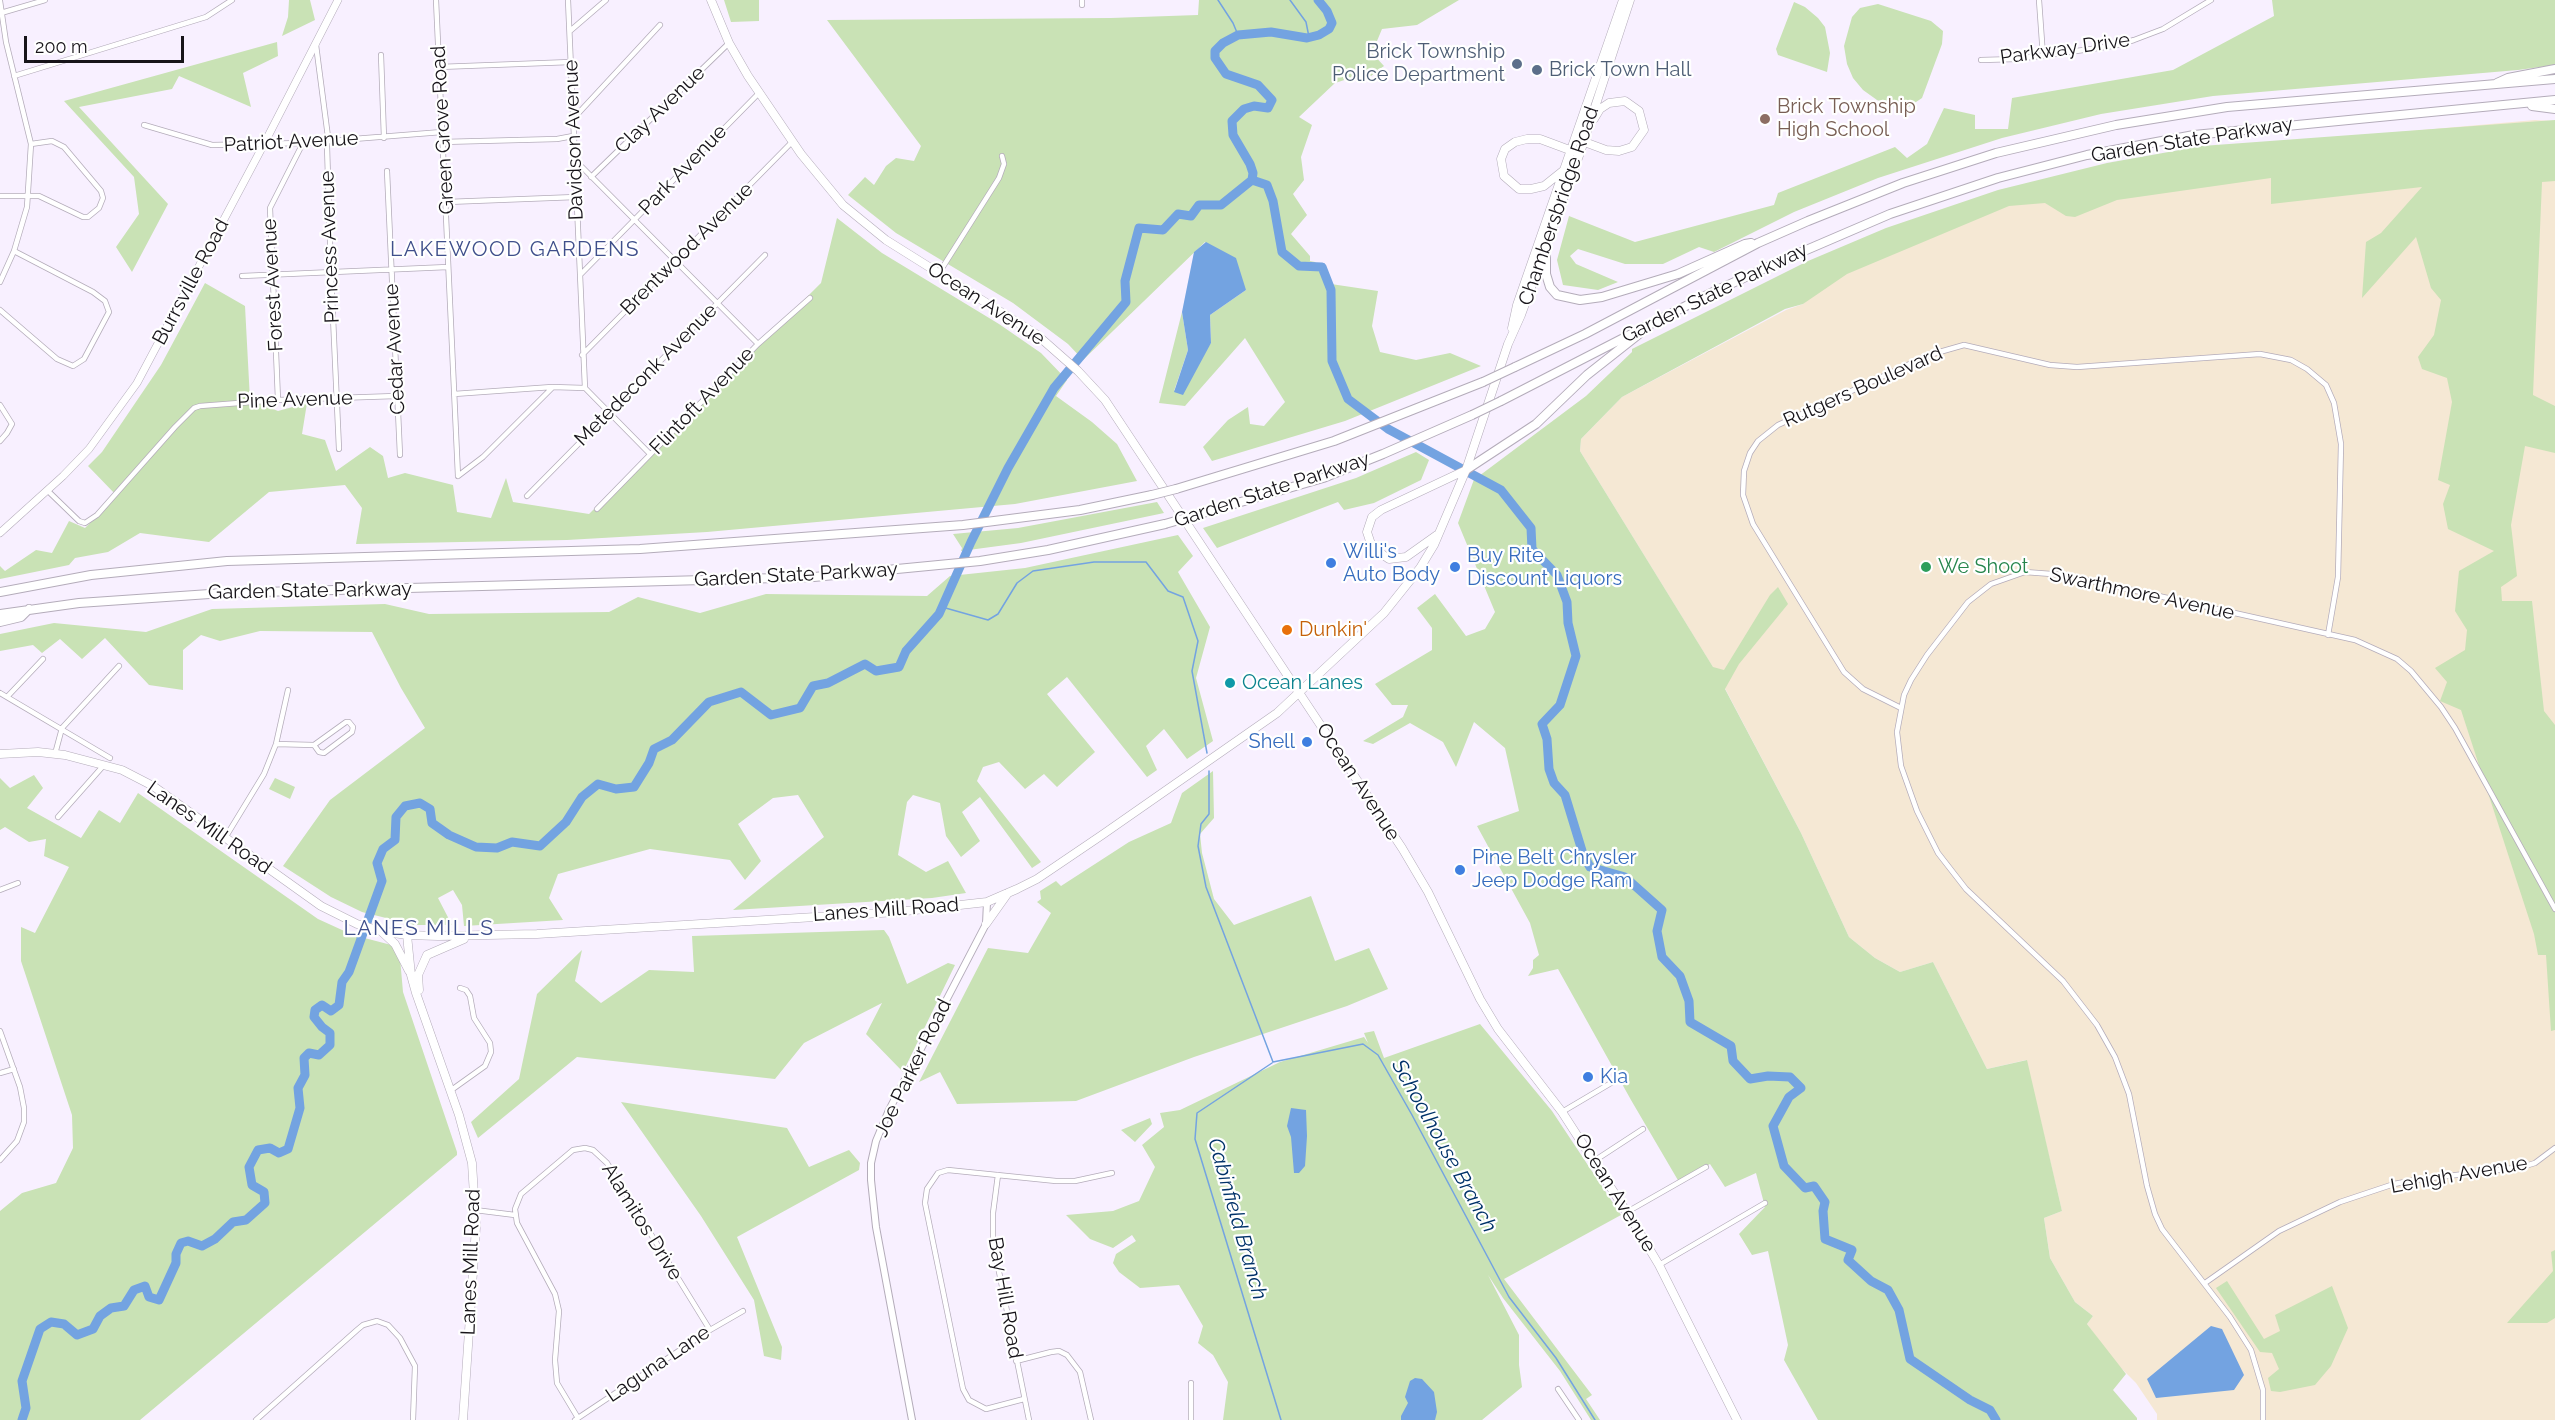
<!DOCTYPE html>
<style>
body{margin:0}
#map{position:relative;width:2555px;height:1420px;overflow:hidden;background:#f8f0ff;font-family:Raleway,sans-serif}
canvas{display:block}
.scale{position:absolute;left:24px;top:36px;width:160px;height:27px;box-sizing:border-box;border:3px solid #171419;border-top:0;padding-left:8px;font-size:18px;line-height:21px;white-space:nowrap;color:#171419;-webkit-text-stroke:4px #fff;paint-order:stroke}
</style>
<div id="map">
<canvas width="2555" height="1420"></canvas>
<div class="scale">200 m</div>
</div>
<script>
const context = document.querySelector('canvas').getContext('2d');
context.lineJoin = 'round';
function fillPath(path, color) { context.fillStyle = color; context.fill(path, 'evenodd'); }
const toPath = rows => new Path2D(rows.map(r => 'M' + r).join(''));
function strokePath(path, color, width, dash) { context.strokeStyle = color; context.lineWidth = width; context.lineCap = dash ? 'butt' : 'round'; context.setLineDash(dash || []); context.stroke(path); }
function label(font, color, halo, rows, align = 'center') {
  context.font = font + ' Raleway,sans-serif'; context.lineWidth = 4.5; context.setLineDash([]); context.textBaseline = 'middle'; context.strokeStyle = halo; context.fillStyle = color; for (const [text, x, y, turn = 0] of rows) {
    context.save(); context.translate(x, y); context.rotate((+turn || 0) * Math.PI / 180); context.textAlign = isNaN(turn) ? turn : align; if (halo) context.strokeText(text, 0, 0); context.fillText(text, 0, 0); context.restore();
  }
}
fillPath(toPath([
 [2535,120,2555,121,2555,1420,2157,1420,2157,1414,2136,1383,2114,1361,2087,1324,2093,1316,2075,1302,2050,1258,2044,1218,2062,1211,2026,1060,1987,1069,1933,962,1900,972,1875,958,1849,937,1801,833,1719,677,1580,451,1581,439,1622,397,1786,310,1803,304,1883,231,2196,150]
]), '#f5e8d4');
fillPath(toPath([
 [289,0,310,0,315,20,282,36,288,17],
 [724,0,759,0,759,21,731,22],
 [1199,0,1459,0,1417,25,1382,29,1372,53,1384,66,1371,76,1360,75,1335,83,1299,117,1312,125,1301,157,1304,180,1293,194,1307,215,1291,234,1310,256,1310,261,1315,262,1331,284,1378,291,1372,326,1380,352,1416,360,1450,353,1481,366,1345,421,1212,461,1203,447,1228,420,1248,407,1250,424,1264,426,1285,402,1245,338,1185,406,1159,403,1182,312,1188,350,1174,391,1211,343,1210,315,1246,290,1205,242,1083,360,1068,344,1013,303,896,233,848,195,865,177,874,185,886,166,896,158,914,161,921,146,827,20,1111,18,1198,15],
 [2272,0,2555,0,2555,65,2518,70,2213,96,2101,114,2002,138,1878,178,1794,212,1714,252,1699,247,1663,264,1625,264,1578,249,1570,256,1576,264,1618,282,1598,290,1563,285,1557,260,1569,216,1635,242,1774,205,1778,193,1895,147,1907,158,1927,144,1944,108,1975,115,1975,129,2008,129,2012,98,2173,70,2274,16],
 [1794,2,1805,7,1818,18,1825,27,1830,53,1827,72,1778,55,1776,49],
 [1878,4,1931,21,1943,31,1942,44,1922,98,1904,110,1877,100,1863,90,1853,78,1847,64,1844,46,1852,17,1860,8],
 [277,42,278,56,243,73,251,107,179,76,172,89,79,107,168,204,132,272,116,247,139,214,134,177,64,101],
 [2555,120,2555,181,2542,182,2533,395,2555,406,2555,453,2525,446,2511,525,2517,576,2501,587,2502,601,2532,601,2544,711,2555,725,2555,1030,2551,1031,2546,955,2538,955,2534,934,2461,710,2440,701,2447,682,2435,668,2465,650,2467,630,2455,611,2459,571,2494,551,2448,529,2443,504,2450,485,2438,480,2452,402,2447,378,2422,369,2418,357,2434,335,2441,300,2431,288,2416,237,2362,298,2366,242,2381,233,2422,187,2271,204,2271,178,2117,200,2075,217,2066,216,2045,203,2009,206,1847,274,1803,304,1785,309,1622,397,1581,439,1580,451,1713,667,1724,670,1770,595,1778,587,1788,604,1739,664,1725,689,1801,833,1849,937,1875,958,1900,972,1933,962,1987,1069,2027,1060,2062,1211,2044,1218,2050,1258,2075,1302,2093,1316,2087,1324,2126,1374,2113,1390,2137,1418,2137,1420,1818,1420,1784,1360,1788,1345,1768,1251,1752,1255,1739,1234,1765,1207,1756,1173,1725,1187,1710,1164,1679,1182,1631,1100,1558,969,1528,976,1533,968,1533,960,1539,955,1530,923,1477,826,1519,811,1505,748,1474,722,1456,767,1443,742,1410,723,1373,744,1363,741,1403,717,1408,705,1392,705,1375,684,1432,650,1432,628,1417,608,1435,594,1466,636,1485,629,1495,612,1458,523,1476,474,1479,476,1586,396,1632,352,1632,349,1808,261,1886,228,1998,190,2107,163,2202,146],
 [837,218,882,253,999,324,1041,353,1067,380,1056,396,1092,422,1117,444,1137,481,1015,504,707,532,567,540,356,544,362,508,345,485,269,492,209,542,140,533,108,552,75,558,69,565,0,579,0,566,5,571,36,550,52,553,69,521,85,528,117,496,88,466,102,452,161,365,205,283,245,306,250,400,278,411,307,403,302,434,325,440,336,471,370,447,383,456,388,478,405,473,453,485,457,512,491,518,506,478,513,502,589,514,821,283],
 [1416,452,1429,460,1421,480,1374,503,1344,510,1338,502,1217,548,1203,528,1356,478],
 [1157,502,1164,513,1021,543,961,551,962,548,953,534,1018,528],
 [1178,535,1193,556,1178,572,1210,627,1196,678,1213,741,1187,759,1164,729,1146,746,1157,770,1147,777,1067,677,1047,694,1095,752,1057,787,1044,774,1025,789,999,762,983,767,977,781,1041,862,1032,868,980,797,962,812,980,841,961,857,946,836,940,803,913,795,907,802,898,855,926,872,948,861,966,893,932,898,733,910,824,837,798,795,773,798,738,824,761,861,745,880,730,860,650,849,558,874,549,898,563,920,464,926,462,905,453,890,438,898,452,925,414,925,362,912,331,897,283,866,330,800,425,728,401,688,372,632,260,631,220,641,201,635,183,650,183,690,149,685,105,638,82,659,60,639,42,653,33,645,0,651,0,634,54,623,146,632,212,609,385,604,429,614,609,612,638,597,700,613,766,594,927,596,950,576,1025,568],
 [1213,771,1214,818,1200,834,1202,853,1214,899,1234,925,1311,896,1335,961,1369,948,1388,989,1347,1006,1194,1057,1076,1101,957,1104,940,1072,919,1082,988,948,1028,953,1051,913,1037,902,1041,899,1040,891,1056,881,1061,886,1129,842,1171,823,1182,793],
 [34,775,43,788,27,808,81,838,99,810,120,823,138,793,318,919,353,935,399,947,403,992,457,1152,457,1155,140,1420,0,1420,0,1211,22,1193,56,1183,73,1148,72,1115,21,961,21,927,35,933,69,867,44,856,46,839,29,842,5,827,0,830,0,778,10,788],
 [275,778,295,787,290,799,269,789],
 [884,930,889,937,907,984,948,963,955,965,903,1072,866,1034,882,1003,804,1043,775,1079,577,1057,478,1138,471,1122,519,1079,537,994,582,950,575,981,601,1003,649,970,694,972,692,936],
 [1480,1024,1552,1111,1621,1215,1504,1279,1592,1395,1586,1399,1600,1420,1591,1420,1560,1371,1503,1298,1488,1275,1519,1335,1519,1365,1522,1387,1482,1420,1223,1420,1228,1382,1213,1355,1198,1343,1203,1326,1179,1285,1140,1288,1119,1272,1113,1263,1116,1254,1136,1241,1132,1235,1113,1248,1090,1239,1066,1215,1113,1211,1139,1201,1155,1167,1142,1145,1164,1127,1160,1113,1180,1110,1280,1062,1364,1037,1368,1043,1364,1033,1374,1031,1384,1058],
 [621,1102,787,1128,809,1167,849,1150,860,1163,859,1170,737,1237,782,1347,781,1360,764,1356,754,1300,701,1216],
 [1150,1118,1152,1124,1135,1142,1121,1130],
 [2555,1250,2555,1318,2547,1323,2507,1323,2553,1271,2551,1252],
 [2227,1281,2264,1339,2280,1331,2275,1315,2332,1286,2348,1328,2331,1366,2315,1385,2280,1392,2271,1391,2268,1378,2279,1369,2272,1353,2260,1352,2216,1288]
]), '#c9e2b5');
fillPath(toPath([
 [1206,242,1236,258,1246,290,1210,315,1211,343,1183,395,1174,392,1188,350,1182,312,1194,252],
 [1291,1108,1306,1110,1307,1136,1305,1166,1299,1173,1294,1173,1291,1137,1287,1126],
 [2211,1326,2222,1329,2244,1375,2234,1390,2156,1398,2147,1379],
 [1415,1378,1422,1379,1434,1392,1437,1412,1435,1420,1401,1420,1401,1416,1408,1403,1405,1397,1410,1381]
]), '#73a3e1');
strokePath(toPath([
 [1218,0,1233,23,1238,35],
 [1290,0,1306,22,1309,37],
 [942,607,988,620,998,614,1017,583,1033,571,1094,562,1146,562,1168,591,1183,597,1198,641,1192,671,1207,753],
 [1209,771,1209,814,1201,824,1198,846,1206,887,1273,1062,1363,1044,1378,1055,1412,1115,1509,1297,1556,1358,1595,1420],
 [1272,1063,1197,1113,1195,1139,1281,1420]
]), '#73a3e1', 1.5);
strokePath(toPath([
 [1252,180,1267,185,1273,201,1282,252,1299,266,1322,267,1331,290,1332,361,1348,399,1388,429,1501,490,1531,528,1532,549,1557,575,1567,602,1568,623,1576,656,1560,705,1542,724,1547,739,1549,769,1554,783,1565,795,1583,854,1590,867,1625,877,1662,910,1657,931,1662,957,1680,976,1689,1001,1690,1022,1731,1046,1733,1061,1750,1079,1768,1076,1790,1077,1801,1088,1789,1097,1773,1126,1784,1166,1805,1188,1814,1186,1825,1202,1823,1211,1825,1239,1852,1250,1848,1260,1871,1281,1888,1290,1899,1310,1910,1359,1970,1400,1990,1410,1996,1420],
 [1252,180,1253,173,1250,164,1233,135,1232,121,1244,109,1254,106,1268,108,1272,100,1258,85,1226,74,1215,58,1215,51,1223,43,1238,35,1271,32,1307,38,1319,35,1329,29,1332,23,1327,11,1318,0],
 [22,1420,26,1408,22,1381,40,1329,51,1322,64,1324,77,1335,93,1329,100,1316,111,1308,124,1306,134,1290,145,1286,149,1297,159,1300,176,1263,176,1254,181,1243,188,1241,202,1246,215,1239,233,1222,246,1220,265,1203,264,1192,252,1185,249,1167,258,1150,270,1148,279,1153,288,1149,300,1108,298,1088,305,1075,304,1058,309,1053,319,1055,330,1045,330,1033,322,1027,314,1017,315,1010,322,1005,331,1011,339,1005,342,982,349,972,382,881,377,863,383,849,395,840,396,817,405,806,420,803,430,809,432,823,449,835,476,847,497,848,512,842,540,846,566,822,582,797,598,784,616,789,634,787,649,763,654,749,672,740,709,702,741,692,771,715,800,708,813,686,828,683,865,664,876,671,899,667,906,651,939,614,971,542,1008,468,1054,388,1126,302,1125,281,1139,228,1163,230,1178,214,1191,216,1199,205,1221,205,1252,180]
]), '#73a3e1', 9);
const minor = toPath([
 [436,0,458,476],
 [568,0,585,388],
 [1082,0,1082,5],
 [2039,0,2043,56],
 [0,1,6,42,31,144,27,207,14,251,0,282],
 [1,13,45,0],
 [570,31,606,0],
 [316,45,328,137,327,146,331,273,339,449],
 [381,55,384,138],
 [1981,60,2017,59,2113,46,2134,40,2163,29,2211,0],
 [439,67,571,62],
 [14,76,206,17,232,0],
 [573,119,660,25],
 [144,125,212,145,303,143,442,132],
 [442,142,557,139,573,136],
 [574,159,758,344],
 [387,171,400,455],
 [591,177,729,43],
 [0,196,39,196,83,217,88,217,99,208,103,198,101,191,64,147,52,141,31,144],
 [447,202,576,197],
 [939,273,999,178,1004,164,1002,156],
 [581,274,759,93],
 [242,276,448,267],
 [0,310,57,359,73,366,84,359,109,312,105,301,93,292,14,251],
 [582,355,792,142],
 [454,394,552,387,585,388,650,454],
 [278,400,270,208,303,143],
 [0,405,12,424,7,433,0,441],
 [458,476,483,457,552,388],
 [48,491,79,521,85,523,97,515,175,427,194,408,200,406,278,400,396,396],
 [527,496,765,255],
 [597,509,758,344,810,298],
 [0,693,110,758],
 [7,697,43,659],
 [1901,708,1863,689,1844,672,1753,524,1743,495,1744,471,1750,453,1758,441,1778,425,1929,355,1964,345,2050,365,2077,367,2260,354,2291,360,2307,369,2326,385,2334,403,2341,444,2338,577,2328,635],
 [276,744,314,745,346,722,349,722,353,727,352,732,324,753,319,752,314,745],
 [55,754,62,728,119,666],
 [58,817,104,765],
 [225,838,264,774,276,744,288,690],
 [0,890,18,883],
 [0,1031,20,1087,24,1108,24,1122,17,1141,0,1160],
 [0,1073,14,1069],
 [450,1091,485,1066,491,1052,490,1043,474,1018,470,996,466,990,460,988],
 [1562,1112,1611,1083],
 [1594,1161,1643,1129],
 [998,1175,993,1213,993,1242,1029,1420],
 [475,1210,515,1215],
 [1627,1212,1706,1167],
 [1659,1265,1765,1203],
 [2205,1283,2279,1231,2340,1202,2394,1184,2415,1180,2522,1167,2535,1163,2555,1148],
 [1016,1361,1051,1352,1059,1351,1067,1355,1080,1372,1091,1420],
 [1191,1383,1191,1420],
 [1558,1389,1579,1420],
 [1024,1399,986,1409,969,1400,963,1389,925,1203,927,1189,938,1173,948,1170,1056,1181,1075,1181,1112,1173],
 [578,1418,557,1383,555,1360,559,1311,555,1294,517,1223,515,1209,521,1194,573,1150,585,1148,593,1150,607,1163,710,1330],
 [256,1420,357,1330,363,1325,377,1321,388,1325,400,1338,415,1366,413,1420],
 [575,1420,710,1330,743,1311],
 [2263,1420,2263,1390,2251,1350,2230,1317,2162,1229,2155,1214,2147,1186,2129,1094,2115,1057,2097,1025,2063,981,1966,889,1938,853,1917,811,1901,766,1897,732,1904,695,1911,680,1927,655,1968,602,1991,584,2025,572,2065,575,2355,640,2397,659,2411,671,2441,707,2455,728,2555,909]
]);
const tertiary = toPath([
 [912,1420,876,1227,871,1180,871,1163,876,1141,889,1110,986,924,987,902]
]);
const secondary = toPath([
 [0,533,63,476,89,449,137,383,264,144,338,0]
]);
const primary = toPath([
 [711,0,729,43,748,76,801,154,843,205,886,240,1036,334,1078,371,1105,400,1402,848,1428,892,1480,999,1498,1029,1562,1112,1635,1225,1659,1265,1737,1420],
 [1579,140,1606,150,1619,151,1632,147,1644,130,1639,111,1625,101,1609,103,1600,109,1594,119],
 [1564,170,1544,186,1531,189,1519,189,1504,176,1501,159,1505,149,1515,142,1527,139,1540,139,1575,152],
 [1512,328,1517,305,1623,0],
 [1437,535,1406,557,1389,559,1372,547,1367,532,1372,517,1381,510,1466,470],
 [0,754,38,752,65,755,122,770,153,786,321,906,357,924,381,931,407,935,438,936,537,934,897,912,987,902,1017,889,1037,879,1102,835,1277,713,1384,613,1420,568,1434,545,1466,470,1508,344,1521,315,1580,153,1630,0],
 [986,924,1008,893],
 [382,932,395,944,409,971],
 [407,935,411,975,416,993,459,1115,472,1163,476,1227,463,1420],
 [419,990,418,975,427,955,464,939]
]);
const motorway = toPath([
 [2497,83,2508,78,2555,69],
 [2532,106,2555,109],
 [1546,246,1546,274,1550,287,1557,295,1580,300,1602,297,1678,274,1745,244,1751,243],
 [1515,367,1585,334,1758,243,1808,221,1903,183,1996,153,2116,125,2227,107,2555,79],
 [1501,401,1715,291,1783,260,1890,214,1998,178,2087,155,2194,135,2555,100],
 [1466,470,1536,424,1587,375,1639,334],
 [1176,489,1334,441,1483,382],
 [1193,516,1323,478,1383,454,1472,415],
 [0,592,91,575,227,561,640,549,963,525,1080,510,1152,495],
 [0,614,79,603,224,593,814,577,980,561,1048,550,1165,524],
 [0,622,21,617,29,609]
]);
strokePath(minor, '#b4acba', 6);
strokePath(tertiary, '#b4acba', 8);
strokePath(secondary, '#b4acba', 8);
strokePath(primary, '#b4acba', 9);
strokePath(motorway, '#b4acba', 10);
strokePath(minor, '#fff', 4.5);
strokePath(tertiary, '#fff', 6);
strokePath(secondary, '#fff', 7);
strokePath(primary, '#fff', 8);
strokePath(motorway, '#fff', 8);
const motorwayBridge = toPath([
 [1483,382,1515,367],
 [1472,415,1501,401],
 [1152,495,1176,489],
 [1165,524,1193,516]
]);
strokePath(motorwayBridge, '#b4acba', 10, []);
strokePath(motorwayBridge, '#fff', 8);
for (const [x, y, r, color] of [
 [1517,64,6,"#5c6f8a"],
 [1537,70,6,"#5c6f8a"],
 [1765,119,6,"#8d6e63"],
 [1331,563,6,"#3f7fe0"],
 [1455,567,6,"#3f7fe0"],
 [1926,567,6,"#2e9e5b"],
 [1287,630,6,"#e8710a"],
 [1230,683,6,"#0f9aa8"],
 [1307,742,6,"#3f7fe0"],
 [1460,870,6,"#3f7fe0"],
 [1588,1077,6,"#3f7fe0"]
]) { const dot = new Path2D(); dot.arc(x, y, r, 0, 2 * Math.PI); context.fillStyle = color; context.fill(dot); strokePath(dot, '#fff', 2); }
label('20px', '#171419', '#fff', [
 ["Parkway Drive",2065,49,-8],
 ["Clay Avenue",660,110,-44],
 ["Green Grove Road",443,130,-93],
 ["Davidson Avenue",574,140,-92],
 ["Garden State Parkway",2192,140,-9],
 ["Patriot Avenue",291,142,-3],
 ["Park Avenue",683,170,-46],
 ["Chambersbridge Road",1559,206,-71],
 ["Princess Avenue",330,247,-92],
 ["Brentwood Avenue",687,249,-45],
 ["Burrsville Road",191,282,-62],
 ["Forest Avenue",273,285,-93],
 ["Garden State Parkway",1715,293,-26],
 ["Ocean Avenue",986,304,33],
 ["Cedar Avenue",395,349,-93],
 ["Metedeconk Avenue",646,375,-45],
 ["Rutgers Boulevard",1863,387,-24],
 ["Pine Avenue",295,400,-2],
 ["Flintoft Avenue",702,401,-46],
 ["Garden State Parkway",1272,490,-18],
 ["Garden State Parkway",796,575,-3],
 ["Garden State Parkway",310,591,-1],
 ["Swarthmore Avenue",2142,594,12],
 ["Ocean Avenue",1358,782,57],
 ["Lanes Mill Road",209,828,35],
 ["Lanes Mill Road",886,910,-4],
 ["Joe Parker Road",913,1068,-64],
 ["Lehigh Avenue",2459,1175,-10],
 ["Ocean Avenue",1615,1193,58],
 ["Alamitos Drive",642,1222,58],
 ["Lanes Mill Road",471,1262,-88],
 ["Bay Hill Road",1005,1298,80],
 ["Laguna Lane",658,1364,-34]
]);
label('20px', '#4e5e75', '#fff', [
 ["Brick Township",1505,52],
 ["Police Department",1505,75],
 ["Brick Town Hall",1549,70,"left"]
], 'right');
label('20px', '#785e54', '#fff', [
 ["Brick Township",1777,107],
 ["High School",1777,130]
], 'left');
label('20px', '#366cbe', '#fff', [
 ["Willi's",1343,552],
 ["Auto Body",1343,575],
 ["Buy Rite",1467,556],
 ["Discount Liquors",1467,579],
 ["Shell",1295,742,"right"],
 ["Pine Belt Chrysler",1472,858],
 ["Jeep Dodge Ram",1472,881],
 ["Kia",1600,1077]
], 'left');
label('20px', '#27864d', '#fff', [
 ["We Shoot",1938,567]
], 'left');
label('20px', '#c56008', '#fff', [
 ["Dunkin'",1299,630]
], 'left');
label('20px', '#0d838f', '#fff', [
 ["Ocean Lanes",1242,683]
], 'left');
context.letterSpacing = '1.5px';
label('21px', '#3f4f8b', '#fff', [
 ["LAKEWOOD GARDENS",515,250],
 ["LANES MILLS",419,929]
]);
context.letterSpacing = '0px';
label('italic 21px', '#003269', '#fff', [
 ["Schoolhouse Branch",1444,1146,61],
 ["Cabinfield Branch",1237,1219,74]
]);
</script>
